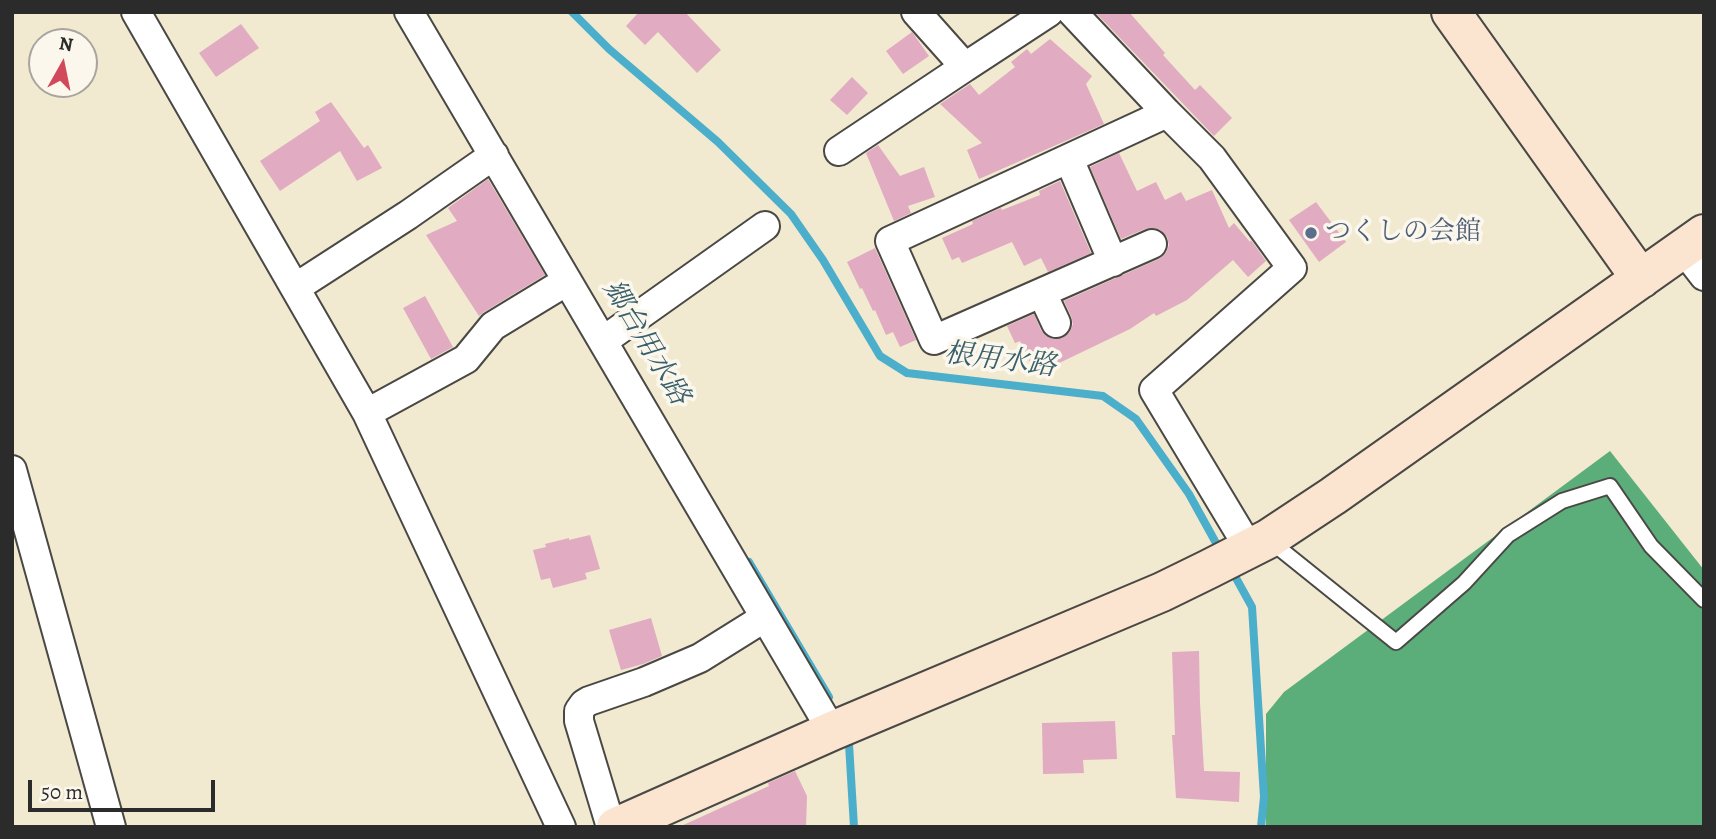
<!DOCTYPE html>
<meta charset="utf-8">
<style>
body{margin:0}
#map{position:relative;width:1716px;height:839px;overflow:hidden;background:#f1e9d0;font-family:Alegreya,serif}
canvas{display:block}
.frame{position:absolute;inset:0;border:14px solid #2b2b2b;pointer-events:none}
.north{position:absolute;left:28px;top:28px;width:70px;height:70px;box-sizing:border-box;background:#fbf7ec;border:2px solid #a8a59f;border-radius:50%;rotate:9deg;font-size:19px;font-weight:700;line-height:28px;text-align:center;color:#2b2b2b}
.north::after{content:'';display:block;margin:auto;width:24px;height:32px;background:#d1495b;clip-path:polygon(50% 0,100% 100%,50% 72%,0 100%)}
.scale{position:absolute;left:28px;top:780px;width:187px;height:32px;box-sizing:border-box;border:4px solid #2b2b2b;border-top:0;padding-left:9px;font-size:21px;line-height:24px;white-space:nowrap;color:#2b2b2b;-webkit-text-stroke:5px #fbf7ec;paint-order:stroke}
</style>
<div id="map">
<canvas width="1716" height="839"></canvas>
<div class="frame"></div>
<div class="north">N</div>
<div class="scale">50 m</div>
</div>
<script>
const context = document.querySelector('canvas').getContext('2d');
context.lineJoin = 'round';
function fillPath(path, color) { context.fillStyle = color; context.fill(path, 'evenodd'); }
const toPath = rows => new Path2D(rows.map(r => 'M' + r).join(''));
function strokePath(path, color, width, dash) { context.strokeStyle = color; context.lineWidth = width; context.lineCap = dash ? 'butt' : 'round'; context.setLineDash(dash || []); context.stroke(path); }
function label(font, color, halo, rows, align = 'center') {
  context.font = font + ' Alegreya,"Noto Serif JP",serif'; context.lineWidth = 7; context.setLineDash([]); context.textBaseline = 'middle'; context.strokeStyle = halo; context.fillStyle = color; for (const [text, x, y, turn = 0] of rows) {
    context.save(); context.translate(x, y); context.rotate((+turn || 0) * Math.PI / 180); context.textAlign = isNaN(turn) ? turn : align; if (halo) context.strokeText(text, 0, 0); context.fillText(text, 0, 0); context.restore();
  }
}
fillPath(toPath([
 [1610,451,1704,570,1704,827,1266,827,1266,714,1284,692]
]), '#5bad7a');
strokePath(toPath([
 [572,12,609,49,718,142,791,214,823,260,880,356,907,373,1103,396,1136,419,1189,494,1221,552],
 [749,562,829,697],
 [1231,569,1252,607,1264,797,1261,827],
 [849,744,854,827]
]), '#4baeca', 8);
fillPath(toPath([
 [639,12,685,12,721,50,697,73,658,32,645,45,626,26],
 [1095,12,1129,12,1165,53,1163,55,1195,90,1200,85,1232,118,1214,136],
 [241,24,259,48,216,77,199,53],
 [912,32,929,56,903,74,886,51],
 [1050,39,1092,76,1086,84,1104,124,979,179,967,150,982,143,940,104,970,84,979,95,1015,67,1011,62,1027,49,1031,54],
 [852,77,868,93,847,115,830,100],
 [331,102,364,148,368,145,382,168,357,181,340,151,280,191,260,161,320,121,315,112],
 [878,145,900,176,924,167,935,197,908,206,911,213,894,221,866,153],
 [1119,153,1137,191,1156,182,1165,200,1181,192,1186,201,1212,190,1229,228,1234,223,1250,242,1251,240,1266,261,1248,277,1233,260,1187,300,1156,316,1154,313,1130,329,1053,366,1050,359,1032,367,1020,341,1015,343,1007,326,1034,314,1041,330,1046,336,1054,339,1062,338,1069,333,1073,324,1071,316,1064,301,1159,259,1166,253,1169,245,1167,237,1161,230,1154,228,1145,229,1121,239,1090,167],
 [488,179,545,275,484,312,479,316,426,235,457,221,448,208],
 [1060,181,1091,253,1048,272,1041,258,1024,266,1012,242,962,263,959,257,952,260,942,238,973,224,972,221,1001,208,1002,210,1040,195,1039,191],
 [1316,202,1346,242,1319,262,1289,220],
 [875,248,916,340,900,347,893,332,886,335,875,310,873,311,862,288,860,289,847,262],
 [425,296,453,347,431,359,403,308],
 [590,535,600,569,585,573,587,579,553,588,550,578,541,580,533,550,546,547,545,544,569,538,569,540],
 [651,618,662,656,643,664,621,670,609,630],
 [1199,651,1200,703,1204,771,1240,772,1239,802,1176,798,1172,735,1175,735,1172,652],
 [1115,721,1117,759,1083,760,1084,773,1043,774,1042,723],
 [795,771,807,796,806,827,679,827,769,786,768,783]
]), '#e1abc2');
const lane = toPath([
 [1269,540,1396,642,1464,583,1508,535,1562,501,1610,486,1651,546,1704,600]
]);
const street = toPath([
 [136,12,367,413,561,827],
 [409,12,832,731],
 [916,12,965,67,1049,12],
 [1072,12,1167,113,1212,158,1292,268,1154,390,1249,548],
 [839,151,965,67],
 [1069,159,1113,262],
 [1152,244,934,340,890,241,1167,113],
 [1683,249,1704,276],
 [295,288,408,215,494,155],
 [1042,293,1056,323],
 [603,341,765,226],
 [367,413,466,359,493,326,567,281],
 [12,470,111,827],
 [611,827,579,721,579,711,584,704,589,701,644,682,700,658,764,618]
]);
const secondary = toPath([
 [1451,12,1641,279],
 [616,827,832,731,1162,592,1209,569,1268,539,1333,496,1704,234]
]);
strokePath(lane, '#494844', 18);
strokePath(street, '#494844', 32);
strokePath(secondary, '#494844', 42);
strokePath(lane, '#fff', 14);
strokePath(street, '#fff', 28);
strokePath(secondary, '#fce5d0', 38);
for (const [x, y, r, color] of [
 [1311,233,7,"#5c6f8a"]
]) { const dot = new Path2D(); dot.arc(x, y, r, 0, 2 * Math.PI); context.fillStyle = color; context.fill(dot); strokePath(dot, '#fbf7ec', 2.5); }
label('26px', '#4e5e75', '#fbf7ec', [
 ["つくしの会館",1325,233]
], 'left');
label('italic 28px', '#385f6b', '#fbf7ec', [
 ["郷台用水路",645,343,59],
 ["根用水路",1000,361,7]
]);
</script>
